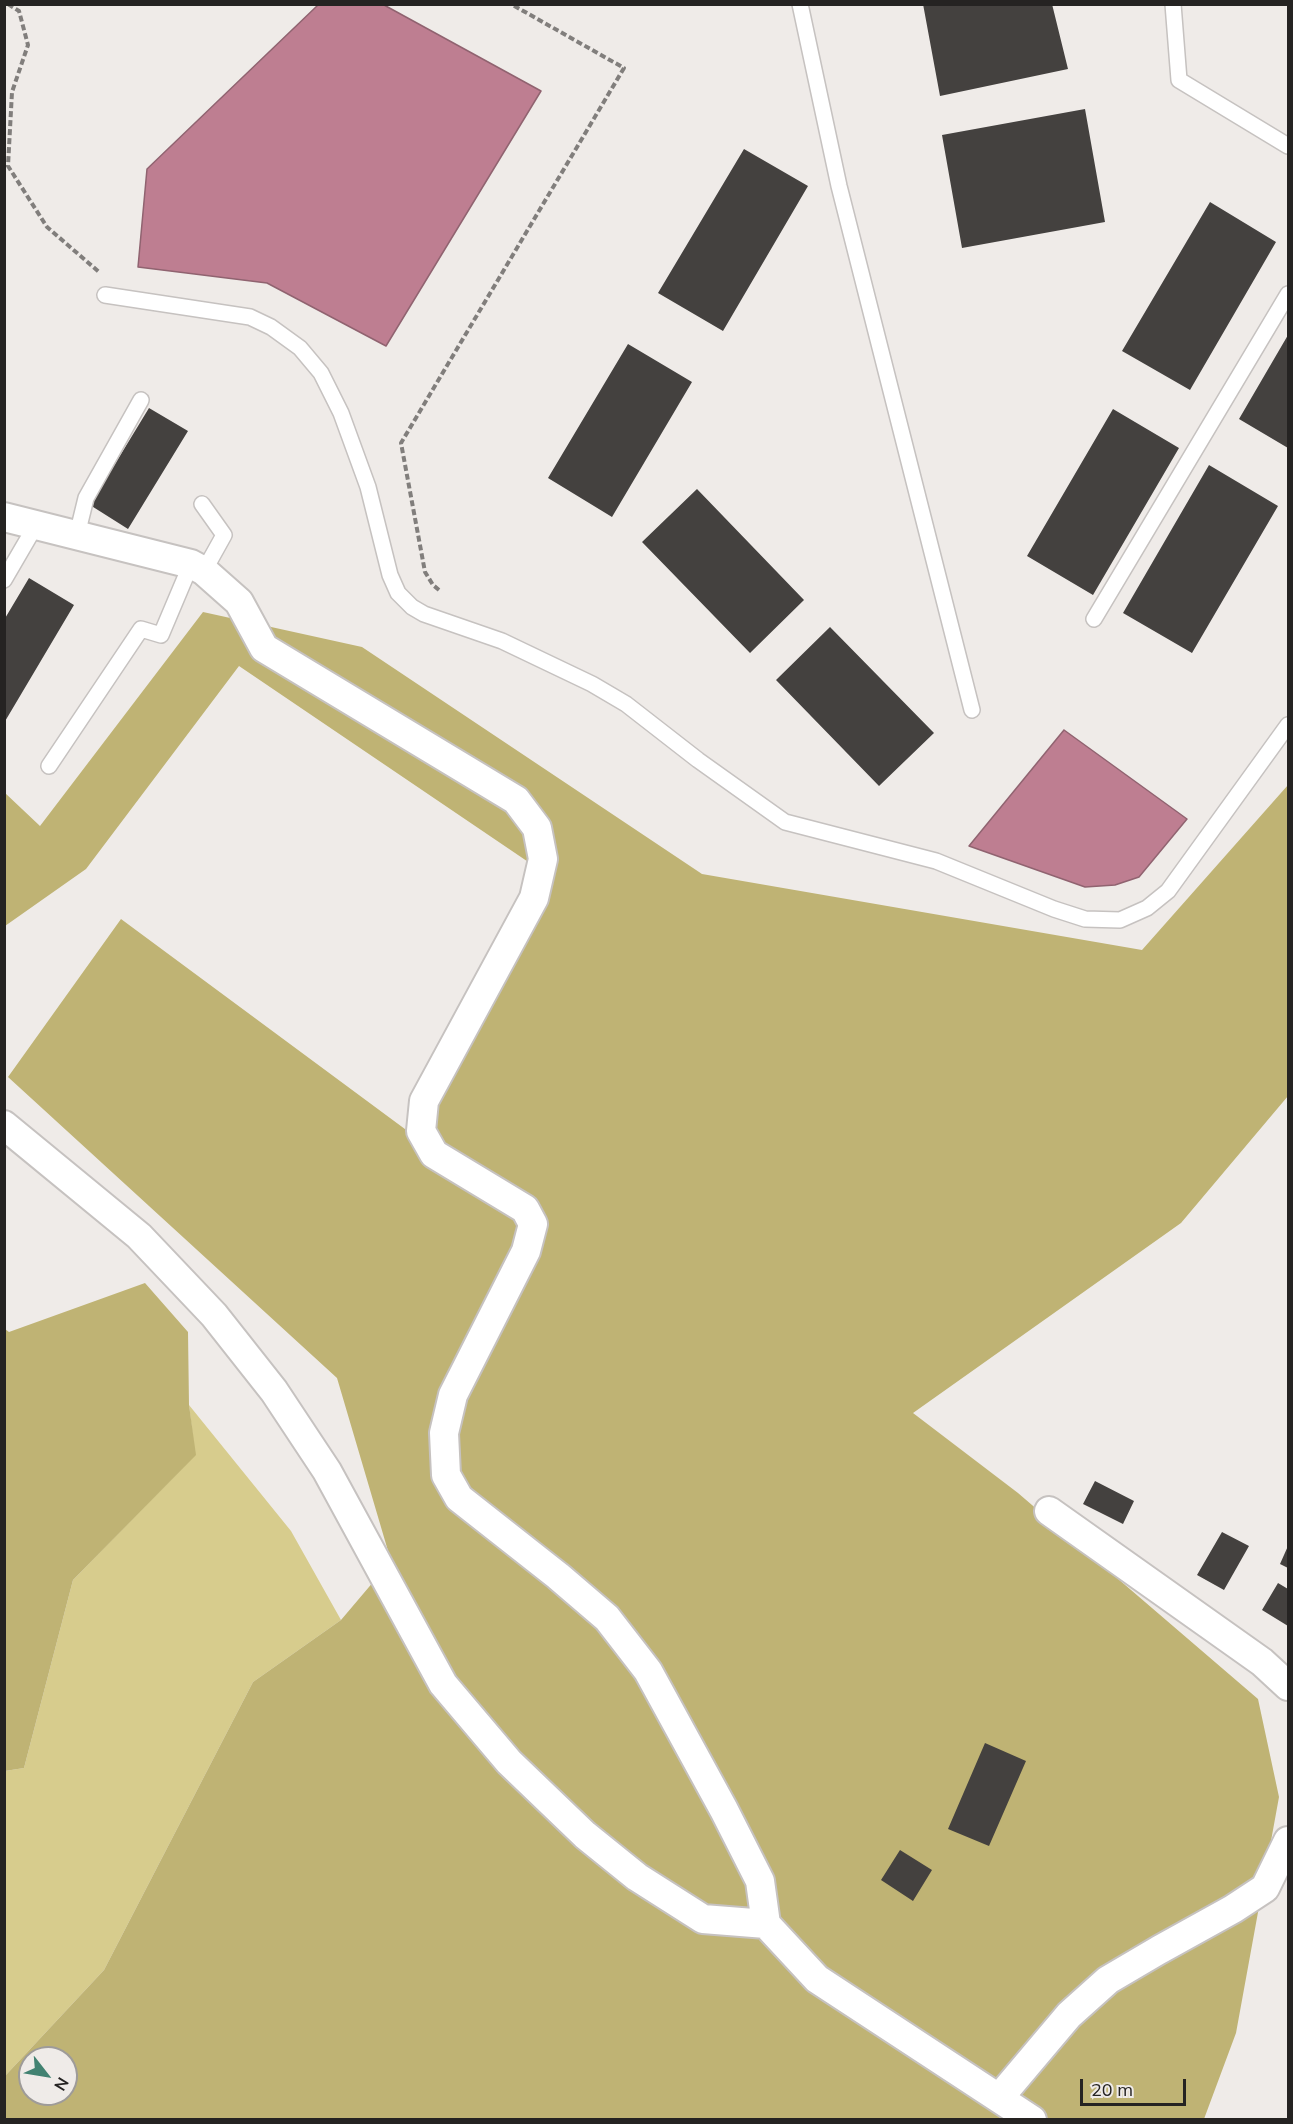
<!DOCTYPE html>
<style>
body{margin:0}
#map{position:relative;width:1293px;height:2124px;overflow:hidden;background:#efebe8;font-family:Mulish,sans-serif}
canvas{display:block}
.frame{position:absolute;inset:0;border:6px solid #252322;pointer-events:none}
.north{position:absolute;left:18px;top:2046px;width:60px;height:60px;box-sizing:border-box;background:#efebe8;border:2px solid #9e9b99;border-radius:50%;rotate:121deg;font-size:16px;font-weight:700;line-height:24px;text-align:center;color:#252322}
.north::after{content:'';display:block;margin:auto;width:21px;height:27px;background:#428271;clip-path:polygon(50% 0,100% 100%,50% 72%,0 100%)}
.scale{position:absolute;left:1080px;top:2079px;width:106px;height:27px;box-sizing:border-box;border:3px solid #252322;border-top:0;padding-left:8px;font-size:18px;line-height:21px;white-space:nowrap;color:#252322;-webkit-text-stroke:4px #efebe8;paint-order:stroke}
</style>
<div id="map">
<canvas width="1293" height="2124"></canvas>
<div class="frame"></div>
<div class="north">N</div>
<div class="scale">20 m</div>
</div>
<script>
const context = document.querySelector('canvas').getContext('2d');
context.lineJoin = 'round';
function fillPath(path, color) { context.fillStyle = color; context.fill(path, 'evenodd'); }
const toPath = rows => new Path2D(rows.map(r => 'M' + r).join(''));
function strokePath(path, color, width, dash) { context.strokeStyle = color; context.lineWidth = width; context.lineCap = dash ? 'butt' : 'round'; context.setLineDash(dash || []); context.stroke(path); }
fillPath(toPath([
 [189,1405,291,1531,341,1620,253,1682,104,1970,5,2076,5,1771,24,1768,73,1580,195,1455]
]), '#d7cc8d');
fillPath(toPath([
 [203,612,362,647,702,874,1142,950,1288,785,1288,1096,1181,1223,913,1413,1018,1493,1258,1699,1279,1797,1236,2033,1204,2119,5,2119,5,2076,104,1970,253,1682,341,1620,391,1561,337,1378,8,1077,121,919,413,1135,546,874,239,666,86,869,5,926,4,792,40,826],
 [30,2058,66,2058,66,2094,30,2094],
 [145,1283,188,1332,189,1405,196,1455,73,1580,24,1768,5,1771,5,1329,9,1332]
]), '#bfb374');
const water = toPath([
 [318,5,384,5,541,91,386,346,267,283,138,267,147,169,318,5],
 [1064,730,1187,819,1139,877,1115,885,1085,887,969,846,1064,730]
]);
fillPath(water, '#be7e91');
strokePath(water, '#906370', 1.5);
fillPath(toPath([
 [923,4,1052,4,1068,69,940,96],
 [1085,109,1105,222,962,248,942,135],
 [744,149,808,186,723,331,658,293],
 [1210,202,1276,242,1190,390,1122,351],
 [1288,335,1288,448,1239,419],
 [628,344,692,382,612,517,548,478],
 [149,408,188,431,128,529,90,505],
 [1113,409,1179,448,1093,595,1027,556],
 [1209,465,1278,506,1192,653,1123,613],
 [697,489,804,600,750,653,642,542],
 [29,578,74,605,4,723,4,620],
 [830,627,934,733,879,786,776,680],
 [1095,1481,1134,1501,1123,1524,1083,1504],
 [1222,1532,1249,1546,1224,1590,1197,1575],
 [1288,1546,1288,1568,1280,1564],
 [1278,1583,1288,1589,1288,1626,1262,1610],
 [985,1743,1026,1761,989,1846,948,1829],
 [900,1850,932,1870,913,1901,881,1880]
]), '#44413f');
const service = toPath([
 [800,4,839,186,972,710],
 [1173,4,1179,80,1288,146],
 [105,295,250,317,271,327,300,348,321,373,341,413,368,487,390,575,398,593,412,607,424,614,502,641,592,684,626,704,698,760,785,822,936,861,1054,909,1085,919,1120,920,1147,908,1168,891,1288,725],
 [202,504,224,535,204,571],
 [77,535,86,498,141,400],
 [4,580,36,525],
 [1094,619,1288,294],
 [49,766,141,629,161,635,191,564]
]);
const minor = toPath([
 [4,517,191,564,204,571,239,602,264,648,516,800,537,828,543,859,534,898,424,1101,421,1131,434,1154,525,1209,533,1224,526,1251,453,1395,444,1433,446,1475,459,1498,558,1576,607,1618,648,1671,724,1810,760,1881,766,1924,817,1979,1032,2120],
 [4,1125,139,1236,214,1315,274,1391,327,1471,443,1684,509,1762,585,1835,637,1877,703,1919,766,1924],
 [1049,1511,1262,1662,1288,1686],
 [999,2098,1069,2015,1108,1980,1159,1950,1233,1909,1265,1888,1288,1841]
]);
strokePath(service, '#c6c2c0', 18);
strokePath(minor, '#c6c2c0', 32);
strokePath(toPath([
 [8,4,19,11,28,45,12,92,8,166,47,227,99,272],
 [439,590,433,585,425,572,401,443,624,68,511,4]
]), '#817e7c', 4, [6, 3]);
strokePath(service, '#fff', 15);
strokePath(minor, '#fff', 28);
</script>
